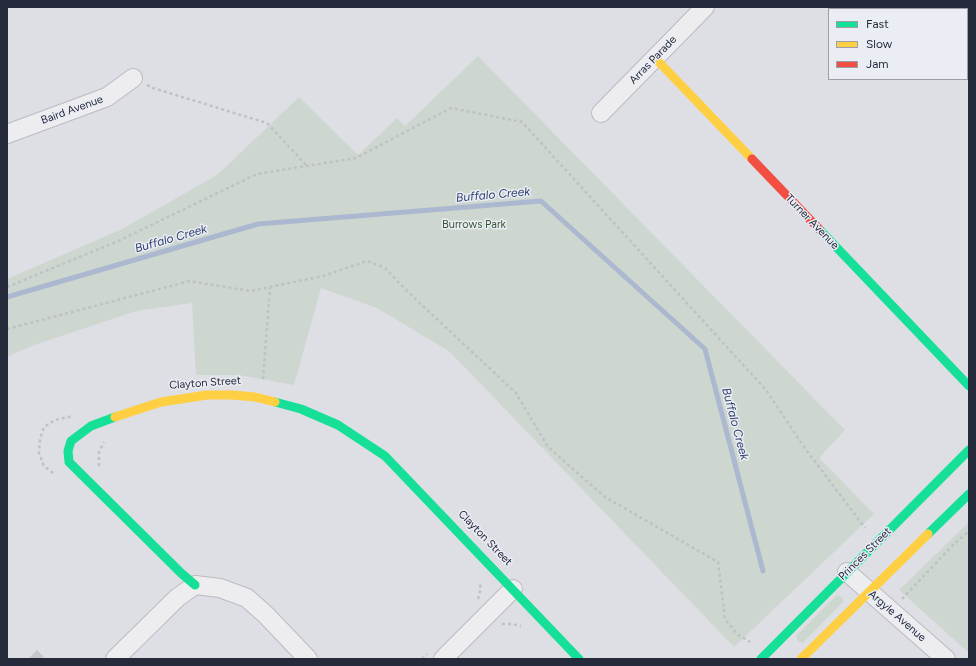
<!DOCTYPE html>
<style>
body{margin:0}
#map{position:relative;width:976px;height:666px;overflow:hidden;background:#dedfe4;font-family:Figtree,sans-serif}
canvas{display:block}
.frame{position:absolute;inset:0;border:8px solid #262b3c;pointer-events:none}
.legend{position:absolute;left:828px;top:8px;width:140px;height:72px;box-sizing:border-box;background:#ebedf4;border:1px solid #9c9faa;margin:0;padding:5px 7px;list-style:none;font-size:12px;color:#262b3c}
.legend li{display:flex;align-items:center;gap:8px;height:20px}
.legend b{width:20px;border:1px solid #9c9faa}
</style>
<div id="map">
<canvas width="976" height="666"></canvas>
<div class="frame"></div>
<ul class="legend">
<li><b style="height:5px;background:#16e098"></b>Fast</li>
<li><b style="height:5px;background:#ffcf43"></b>Slow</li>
<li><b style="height:5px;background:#f24e42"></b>Jam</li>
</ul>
</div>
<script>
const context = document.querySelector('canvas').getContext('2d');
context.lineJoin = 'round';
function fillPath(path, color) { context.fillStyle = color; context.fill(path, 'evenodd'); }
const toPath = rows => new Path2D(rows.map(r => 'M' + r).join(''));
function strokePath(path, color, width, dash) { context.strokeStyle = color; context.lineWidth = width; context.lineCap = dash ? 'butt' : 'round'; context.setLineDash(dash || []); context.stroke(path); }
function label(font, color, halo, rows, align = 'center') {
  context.font = font + ' Figtree,sans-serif'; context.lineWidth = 3; context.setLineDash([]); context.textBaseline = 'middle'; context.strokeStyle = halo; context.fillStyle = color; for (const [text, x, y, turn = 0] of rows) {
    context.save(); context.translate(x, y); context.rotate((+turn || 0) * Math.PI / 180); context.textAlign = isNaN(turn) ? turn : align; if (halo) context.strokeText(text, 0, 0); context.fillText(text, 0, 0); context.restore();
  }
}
fillPath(toPath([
 [478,56,845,430,819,458,874,514,734,647,450,352,377,308,321,288,294,385,239,375,196,375,192,303,136,311,34,345,7,357,7,279,122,229,217,175,299,97,358,155,397,118,405,126],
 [969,522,969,653,899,590],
 [837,595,842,597,843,602,803,643,798,641,796,636]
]), '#cdd7cf');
strokePath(toPath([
 [7,297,258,224,541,201,705,349,763,571]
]), '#acb8cf', 5);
fillPath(toPath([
 [37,650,44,657,41,659,28,659]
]), '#c6c8cc');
const street = toPath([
 [601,113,705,7],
 [7,134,107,97,133,78],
 [847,572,946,659],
 [115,659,177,598,195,585,220,588,247,598,266,615,308,659],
 [443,659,513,589]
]);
strokePath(street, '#babbc0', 20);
strokePath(toPath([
 [147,85,153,88,267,123,307,166],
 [7,287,116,242,257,174,356,158,451,108,522,122,766,390,804,447,865,528],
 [7,329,190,281,250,291,323,276,367,261,385,268,407,291,516,393,548,447,605,497,718,562,725,619,737,634,750,642],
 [263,379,270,288],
 [99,466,99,452,104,442],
 [53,473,44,466,39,453,40,439,44,427,55,420,73,416],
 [478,599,481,588,479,583],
 [902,599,953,545,969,531],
 [502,624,512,624,521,626],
 [422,659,427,654]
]), '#c0c0c6', 2.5, [3, 3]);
strokePath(street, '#ededf0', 18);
strokePath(toPath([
 [819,229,969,386],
 [275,402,301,409,338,425,385,456,579,659],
 [115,417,91,426,71,441,68,451,69,462,181,573,195,585],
 [928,534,969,494],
 [761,659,969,450]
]), '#16e098', 9);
strokePath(toPath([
 [655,58,752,159],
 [115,417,161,402,207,395,232,395,255,397,275,402],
 [801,659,928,534]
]), '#ffcf43', 9);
strokePath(toPath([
 [752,159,819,229]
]), '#f24e42', 9);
label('11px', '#262b3c', '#ebedf4', [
 ["Arras Parade",653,60,-46],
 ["Baird Avenue",72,110,-20],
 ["Turner Avenue",812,222,46],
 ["Clayton Street",205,383,-4],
 ["Clayton Street",485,538,46],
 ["Princes Street",865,554,-45],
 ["Argyle Avenue",897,616,41]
]);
label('11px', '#355733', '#ebedf4', [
 ["Burrows Park",474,225]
]);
label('italic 12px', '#30436f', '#ebedf4', [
 ["Buffalo Creek",493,195,-5],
 ["Buffalo Creek",171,239,-16],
 ["Buffalo Creek",735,424,75]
]);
</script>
